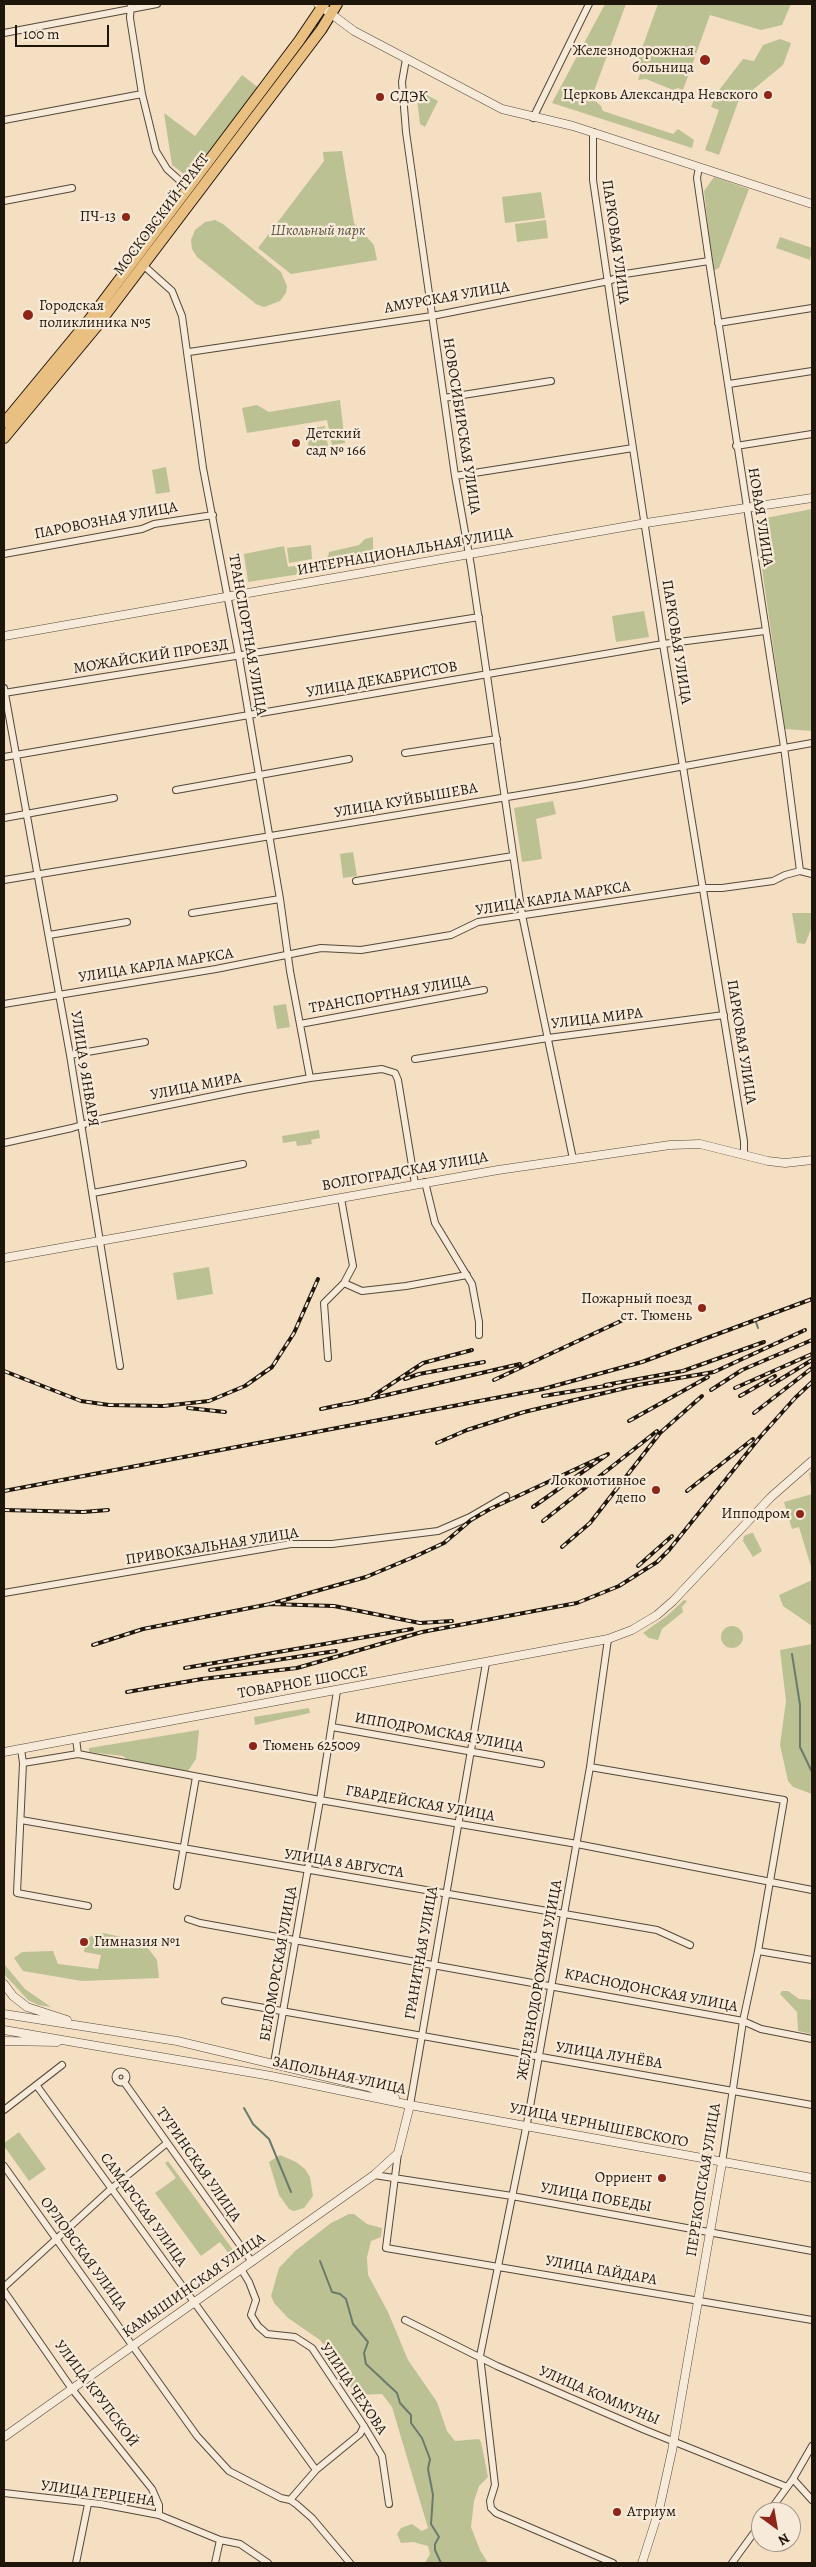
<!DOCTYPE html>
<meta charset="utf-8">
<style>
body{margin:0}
#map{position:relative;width:816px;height:2567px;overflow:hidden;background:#f4dfc3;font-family:Alegreya,serif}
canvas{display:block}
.frame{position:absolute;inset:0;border:5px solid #1f160b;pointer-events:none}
.north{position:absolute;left:751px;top:2502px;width:50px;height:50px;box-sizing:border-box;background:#f8ead8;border:1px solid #a19586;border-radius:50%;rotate:148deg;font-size:14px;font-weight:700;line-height:20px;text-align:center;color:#1f160b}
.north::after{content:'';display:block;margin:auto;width:18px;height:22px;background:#8f2418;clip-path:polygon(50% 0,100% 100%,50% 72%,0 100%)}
.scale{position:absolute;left:15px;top:25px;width:94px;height:22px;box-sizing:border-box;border:2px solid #1f160b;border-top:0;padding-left:6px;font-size:15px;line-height:18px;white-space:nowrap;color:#1f160b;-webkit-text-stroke:4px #f8ead8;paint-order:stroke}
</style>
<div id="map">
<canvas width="816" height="2567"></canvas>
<div class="frame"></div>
<div class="north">N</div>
<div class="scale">100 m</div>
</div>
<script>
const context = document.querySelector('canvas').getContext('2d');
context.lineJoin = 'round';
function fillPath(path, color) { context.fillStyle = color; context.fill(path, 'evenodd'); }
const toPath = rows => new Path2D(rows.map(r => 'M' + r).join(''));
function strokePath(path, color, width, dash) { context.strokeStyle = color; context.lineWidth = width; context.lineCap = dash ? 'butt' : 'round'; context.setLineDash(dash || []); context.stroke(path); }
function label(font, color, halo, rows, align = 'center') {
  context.font = font + ' Alegreya,serif'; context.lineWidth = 4.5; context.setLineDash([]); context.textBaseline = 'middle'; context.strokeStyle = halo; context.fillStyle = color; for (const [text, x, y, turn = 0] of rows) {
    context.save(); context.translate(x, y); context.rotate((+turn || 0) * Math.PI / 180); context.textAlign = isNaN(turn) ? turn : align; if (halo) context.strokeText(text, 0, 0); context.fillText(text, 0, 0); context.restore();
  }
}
fillPath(toPath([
 [605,4,626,4,594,91,594,100,601,106,603,111,673,134,678,129,694,140,692,148,552,103],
 [658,4,791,4,782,25,761,30,710,15,683,90,678,88,673,90,646,79,638,80,642,68,637,62],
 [780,39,791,43,783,65,738,102,719,155,705,150,719,110,711,107,716,94,743,59,754,61,763,45],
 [242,75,260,89,189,178,172,165,164,113,195,136],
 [421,92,438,101,425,127,420,124,417,99],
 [342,151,354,223,374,245,377,260,291,274,258,248,324,161,323,152],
 [714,177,749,189,719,268,713,271,704,191],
 [541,192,545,218,505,223,502,197],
 [215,220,223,224,281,272,287,286,286,293,280,301,264,307,256,304,197,257,192,249,191,240,195,230,205,222],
 [546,220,548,238,517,242,515,224],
 [780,237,812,248,810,260,776,248],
 [340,400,345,443,332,445,327,420,247,433,242,408,257,405,269,412],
 [325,426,328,447,309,449,306,429],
 [166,467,170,492,156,494,152,470],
 [812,509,812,731,785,729,755,520],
 [373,537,373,563,248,582,244,554,284,546,288,567,327,560,329,552,359,545,365,539],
 [311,545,312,559,289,563,287,548],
 [644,611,649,637,616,642,612,616],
 [553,801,556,814,536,819,542,859,522,862,514,808],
 [353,852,357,876,343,878,340,854],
 [792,913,812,913,812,927,805,944,797,943],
 [286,1004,290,1027,277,1029,273,1006],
 [319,1130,320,1138,311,1140,312,1144,297,1146,296,1141,283,1143,282,1136],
 [209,1267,213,1294,177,1300,173,1273],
 [812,1472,812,1570,799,1527,792,1529,784,1502,812,1494,809,1473],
 [751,1533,753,1533,762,1551,753,1557,743,1541,744,1536],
 [812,1580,812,1626,783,1606,779,1595],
 [684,1600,687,1601,682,1607,683,1612,662,1629,658,1640,649,1638,643,1633,668,1615],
 '721 1637a11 11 0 1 1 22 0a11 11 0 1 1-22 0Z',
 [812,1644,812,1794,793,1787,788,1781,780,1745,786,1701,780,1650],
 [309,1708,310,1713,255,1725,254,1717],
 [199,1730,196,1759,188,1771,132,1764,123,1756,89,1752,89,1748],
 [103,1933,136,1940,147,1947,157,1960,159,1978,82,1981,23,1971,14,1958,22,1952,53,1951,58,1964,98,1969,101,1955,84,1952,85,1942,91,1936],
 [4,1964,25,1989,51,2007,38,2005,28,2000,4,1974],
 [782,1991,788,1991,799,1999,812,2000,812,2034,798,2031,797,2012,780,1994],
 [19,2132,46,2169,29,2181,4,2146,4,2143],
 [280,2155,296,2162,305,2169,310,2177,313,2196,304,2208,294,2211,289,2209,279,2195,269,2162],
 [168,2161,236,2254,232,2258,220,2242,201,2256,155,2193,176,2178,165,2163],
 [349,2214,354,2214,367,2224,382,2228,381,2237,371,2241,367,2257,368,2275,388,2312,408,2360,437,2402,447,2431,455,2441,479,2439,481,2442,488,2477,479,2486,474,2501,471,2527,480,2550,488,2563,425,2563,430,2554,428,2546,413,2542,401,2543,397,2534,401,2528,412,2524,422,2531,428,2528,392,2407,382,2394,358,2395,354,2393,333,2356,320,2340,288,2318,274,2303,271,2296,279,2268,295,2251,331,2223]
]), '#bcc193');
strokePath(toPath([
 [756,1322,758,1328],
 [792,1654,800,1705,800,1747,812,1772],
 [244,2108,253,2124,269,2139,291,2192],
 [320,2261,332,2292,340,2294,346,2299,353,2324,368,2342,364,2353,366,2364,397,2393,400,2403,411,2415,411,2423,422,2438,430,2459,428,2469,433,2495,431,2524,439,2537,435,2544,435,2550,441,2563]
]), '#6b7a6c', 2);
const minor = toPath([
 [131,4,130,18,142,94,156,151,167,169,188,188],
 [4,33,157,4],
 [406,59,402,82,406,132,455,476,471,566,522,915,573,1159],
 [533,118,589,4],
 [4,120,142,94],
 [593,132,593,180,614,324,663,644,744,1141,744,1155],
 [699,167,697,178,709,261,784,747,800,871],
 [4,201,72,188],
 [143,265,172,291,182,316,203,468,239,657,280,899,290,971,310,1078],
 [718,323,812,308],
 [189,352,432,316,609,281,625,274,709,261],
 [729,384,812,371],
 [444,398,551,381],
 [736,446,812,434],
 [455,476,633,448],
 [4,554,142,529,154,524,213,515],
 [4,688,70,1055,120,1366],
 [4,693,479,617],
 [405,753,497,739],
 [4,757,663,644,765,631],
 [176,790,349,759],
 [4,818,114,798],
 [4,880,580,785,812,743],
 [356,881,513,856],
 [192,913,280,899],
 [49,935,127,922],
 [4,1004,216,969,321,948,361,950,451,935,478,922,704,888,722,888,773,881,785,875,800,871,812,874],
 [300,1024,484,990],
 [70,1055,145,1042],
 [415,1059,548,1038,724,1015],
 [4,1143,72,1128,100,1119,243,1090,310,1078,382,1069,395,1073,398,1080,415,1184],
 [425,1182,435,1223,472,1284,479,1322,479,1335],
 [93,1193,243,1164],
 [344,1283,362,1291,406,1286,467,1275],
 [328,1358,324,1303,344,1283,353,1266,341,1198],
 [4,1593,291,1544,332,1544,438,1531,470,1517,506,1496],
 [608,1639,590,1767,528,2118,480,2356,495,2485,490,2501,491,2508,496,2513,613,2563],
 [332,1727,541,1764],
 [76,1739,78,1754],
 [21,1749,23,1763,17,1893,88,1906],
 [23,1763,78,1754,320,1800,577,1844,812,1890],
 [590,1767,784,1800,758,1951,743,2021,722,2163],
 [21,1820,657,1930,690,1945],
 [177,1886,196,1777],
 [188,1919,200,1923,743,2021,761,2029,812,2039],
 [758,1951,812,1960],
 [225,2001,812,2105],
 [274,2063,320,1800,337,1691],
 '115.5 2077a5.5 5.5 0 1 1 11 0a5.5 5.5 0 1 1-11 0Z',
 [124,2082,252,2262],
 [37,2086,316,2470],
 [410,2105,486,1663],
 [4,2110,62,2065],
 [398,2153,386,2248,812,2320],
 [4,2166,197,2436,229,2471,281,2498,290,2500,296,2504,312,2518,350,2563],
 [374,2175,512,2196,812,2251],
 [241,2269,249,2282,256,2300,251,2315,258,2326,267,2334,295,2337,312,2348,364,2426,382,2456,389,2504],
 [4,2287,112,2188,167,2143],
 [4,2291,72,2389,152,2489,159,2505,159,2515],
 [405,2320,497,2366,645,2430,787,2487],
 [793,2479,812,2500],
 [4,2493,101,2504,159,2515,220,2540,240,2544,268,2563],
 [290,2500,316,2470,360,2434,364,2426],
 [769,2512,793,2479,812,2446],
 [76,2563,88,2504],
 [215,2563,220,2540],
 [732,2563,761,2523]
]);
const tertiary = toPath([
 [318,4,354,31,502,109,573,126,812,204],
 [4,636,646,523,812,498],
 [4,1258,498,1170,670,1145,700,1144,768,1161,785,1163,812,1160],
 [4,1752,608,1639,632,1630,657,1615,673,1601,771,1497,812,1461],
 [4,1984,13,1996,27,2007,67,2020],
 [4,2014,177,2041,369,2087,395,2098],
 [4,2030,271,2076,410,2105,812,2178],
 [4,2041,57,2042],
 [4,2437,374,2175,398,2153,410,2105],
 [642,2563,659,2510,672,2451,722,2163]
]);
const primary = toPath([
 [4,423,89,320,299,41,324,4],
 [4,438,97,326,321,30,337,4]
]);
strokePath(minor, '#544839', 8);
strokePath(tertiary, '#544839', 9);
strokePath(primary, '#1f160b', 12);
strokePath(minor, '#f8ead8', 6);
strokePath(tertiary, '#f8ead8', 8);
strokePath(primary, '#eac082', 10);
const rail = toPath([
 [4,1371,81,1401,109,1405,163,1406,209,1401,245,1386,272,1367,294,1333,318,1279],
 [405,1379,419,1374,484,1362],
 [494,1380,623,1320],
 [605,1385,683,1371,764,1342],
 [771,1385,812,1360],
 [735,1388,812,1354],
 [711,1390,742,1370,812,1340],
 [373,1396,423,1363,472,1350],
 [543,1396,612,1385],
 [740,1396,775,1376],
 [348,1404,520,1364],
 [188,1408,225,1412],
 [321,1409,355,1402],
 [754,1413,812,1368],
 [629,1421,708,1377],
 [437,1443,467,1430,524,1412,638,1385,714,1372,805,1330],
 [4,1491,543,1389,642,1362,812,1299],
 [687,1491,753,1439],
 [4,1510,83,1512,108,1510],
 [543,1521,657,1431],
 [562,1547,590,1523,660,1433,702,1396],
 [638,1566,672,1536],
 [270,1604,366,1577,416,1556,444,1543,471,1520,490,1509,608,1454,533,1507],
 [93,1645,143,1629,270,1604,334,1606,420,1623,452,1621],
 [185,1668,412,1629],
 [210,1670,336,1651],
 [127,1692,202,1679,297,1668,422,1632,577,1603,619,1586,657,1562,669,1550,760,1437,795,1398,812,1382]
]);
strokePath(rail, '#1f160b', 4);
strokePath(rail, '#f8ead8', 2, [5.5]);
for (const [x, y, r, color] of [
 [705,60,6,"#8f2418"],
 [768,95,5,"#8f2418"],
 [380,97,5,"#8f2418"],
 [126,217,5,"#8f2418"],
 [28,315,6,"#8f2418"],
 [296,443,5,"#8f2418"],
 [702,1308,5,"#8f2418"],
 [656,1490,5,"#8f2418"],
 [800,1514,5,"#8f2418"],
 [253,1746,5,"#8f2418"],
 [84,1942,5,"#8f2418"],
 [662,2178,5,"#8f2418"],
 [617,2512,5,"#8f2418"]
]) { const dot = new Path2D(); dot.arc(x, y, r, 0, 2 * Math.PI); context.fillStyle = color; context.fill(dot); strokePath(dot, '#f8ead8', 2); }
label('15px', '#1f160b', '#f8ead8', [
 ["Железнодорожная",694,51],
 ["больница",694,68],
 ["Церковь Александра Невского",758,95],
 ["СДЭК",390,97,"left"],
 ["ПЧ-13",116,217],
 ["Городская",39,306,"left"],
 ["поликлиника №5",39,323,"left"],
 ["Детский",306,434,"left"],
 ["сад № 166",306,451,"left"],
 ["Пожарный поезд",692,1299],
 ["ст. Тюмень",692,1316],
 ["Локомотивное",646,1481],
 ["депо",646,1498],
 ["Ипподром",790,1514],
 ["Тюмень 625009",263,1746,"left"],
 ["Гимназия №1",94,1942,"left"],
 ["Орриент",652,2178],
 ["Атриум",627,2512,"left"]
], 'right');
label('15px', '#1f160b', '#f8ead8', [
 ["МОСКОВСКИЙ ТРАКТ",162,215,-53],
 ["ПАРКОВАЯ УЛИЦА",615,242,82],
 ["АМУРСКАЯ УЛИЦА",447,298,-10],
 ["НОВОСИБИРСКАЯ УЛИЦА",461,426,81],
 ["НОВАЯ УЛИЦА",760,517,81],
 ["ПАРОВОЗНАЯ УЛИЦА",106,521,-11],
 ["ИНТЕРНАЦИОНАЛЬНАЯ УЛИЦА",405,552,-10],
 ["ТРАНСПОРТНАЯ УЛИЦА",247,635,80],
 ["ПАРКОВАЯ УЛИЦА",676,642,81],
 ["МОЖАЙСКИЙ ПРОЕЗД",151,657,-9],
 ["УЛИЦА ДЕКАБРИСТОВ",382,680,-10],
 ["УЛИЦА КУЙБЫШЕВА",406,801,-10],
 ["УЛИЦА КАРЛА МАРКСА",553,899,-9],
 ["УЛИЦА КАРЛА МАРКСА",156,966,-9],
 ["ТРАНСПОРТНАЯ УЛИЦА",390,995,-10],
 ["УЛИЦА МИРА",597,1019,-7],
 ["ПАРКОВАЯ УЛИЦА",741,1042,81],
 ["УЛИЦА 9 ЯНВАРЯ",84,1069,81],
 ["УЛИЦА МИРА",196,1087,-11],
 ["ВОЛГОГРАДСКАЯ УЛИЦА",405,1172,-10],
 ["ПРИВОКЗАЛЬНАЯ УЛИЦА",212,1547,-9],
 ["ТОВАРНОЕ ШОССЕ",303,1683,-10],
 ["ИППОДРОМСКАЯ УЛИЦА",439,1733,10],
 ["ГВАРДЕЙСКАЯ УЛИЦА",420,1804,10],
 ["УЛИЦА 8 АВГУСТА",344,1864,9],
 ["ГРАНИТНАЯ УЛИЦА",422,1953,-80],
 ["БЕЛОМОРСКАЯ УЛИЦА",279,1964,-80],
 ["ЖЕЛЕЗНОДОРОЖНАЯ УЛИЦА",540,1980,-80],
 ["КРАСНОДОНСКАЯ УЛИЦА",651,1991,11],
 ["УЛИЦА ЛУНЁВА",609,2056,9],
 ["ЗАПОЛЬНАЯ УЛИЦА",339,2076,12],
 ["УЛИЦА ЧЕРНЫШЕВСКОГО",599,2126,11],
 ["ТУРИНСКАЯ УЛИЦА",198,2165,55],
 ["ПЕРЕКОПСКАЯ УЛИЦА",704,2180,-81],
 ["УЛИЦА ПОБЕДЫ",596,2198,10],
 ["САМАРСКАЯ УЛИЦА",143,2210,54],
 ["ОРЛОВСКАЯ УЛИЦА",83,2254,54],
 ["УЛИЦА ГАЙДАРА",601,2271,10],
 ["КАМЫШИНСКАЯ УЛИЦА",194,2286,-35],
 ["УЛИЦА ЧЕХОВА",353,2389,56],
 ["УЛИЦА КРУПСКОЙ",96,2394,53],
 ["УЛИЦА КОММУНЫ",599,2396,23],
 ["УЛИЦА ГЕРЦЕНА",98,2494,8]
]);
label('italic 15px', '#56523b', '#f8ead8', [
 ["Школьный парк",318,231]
]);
</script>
